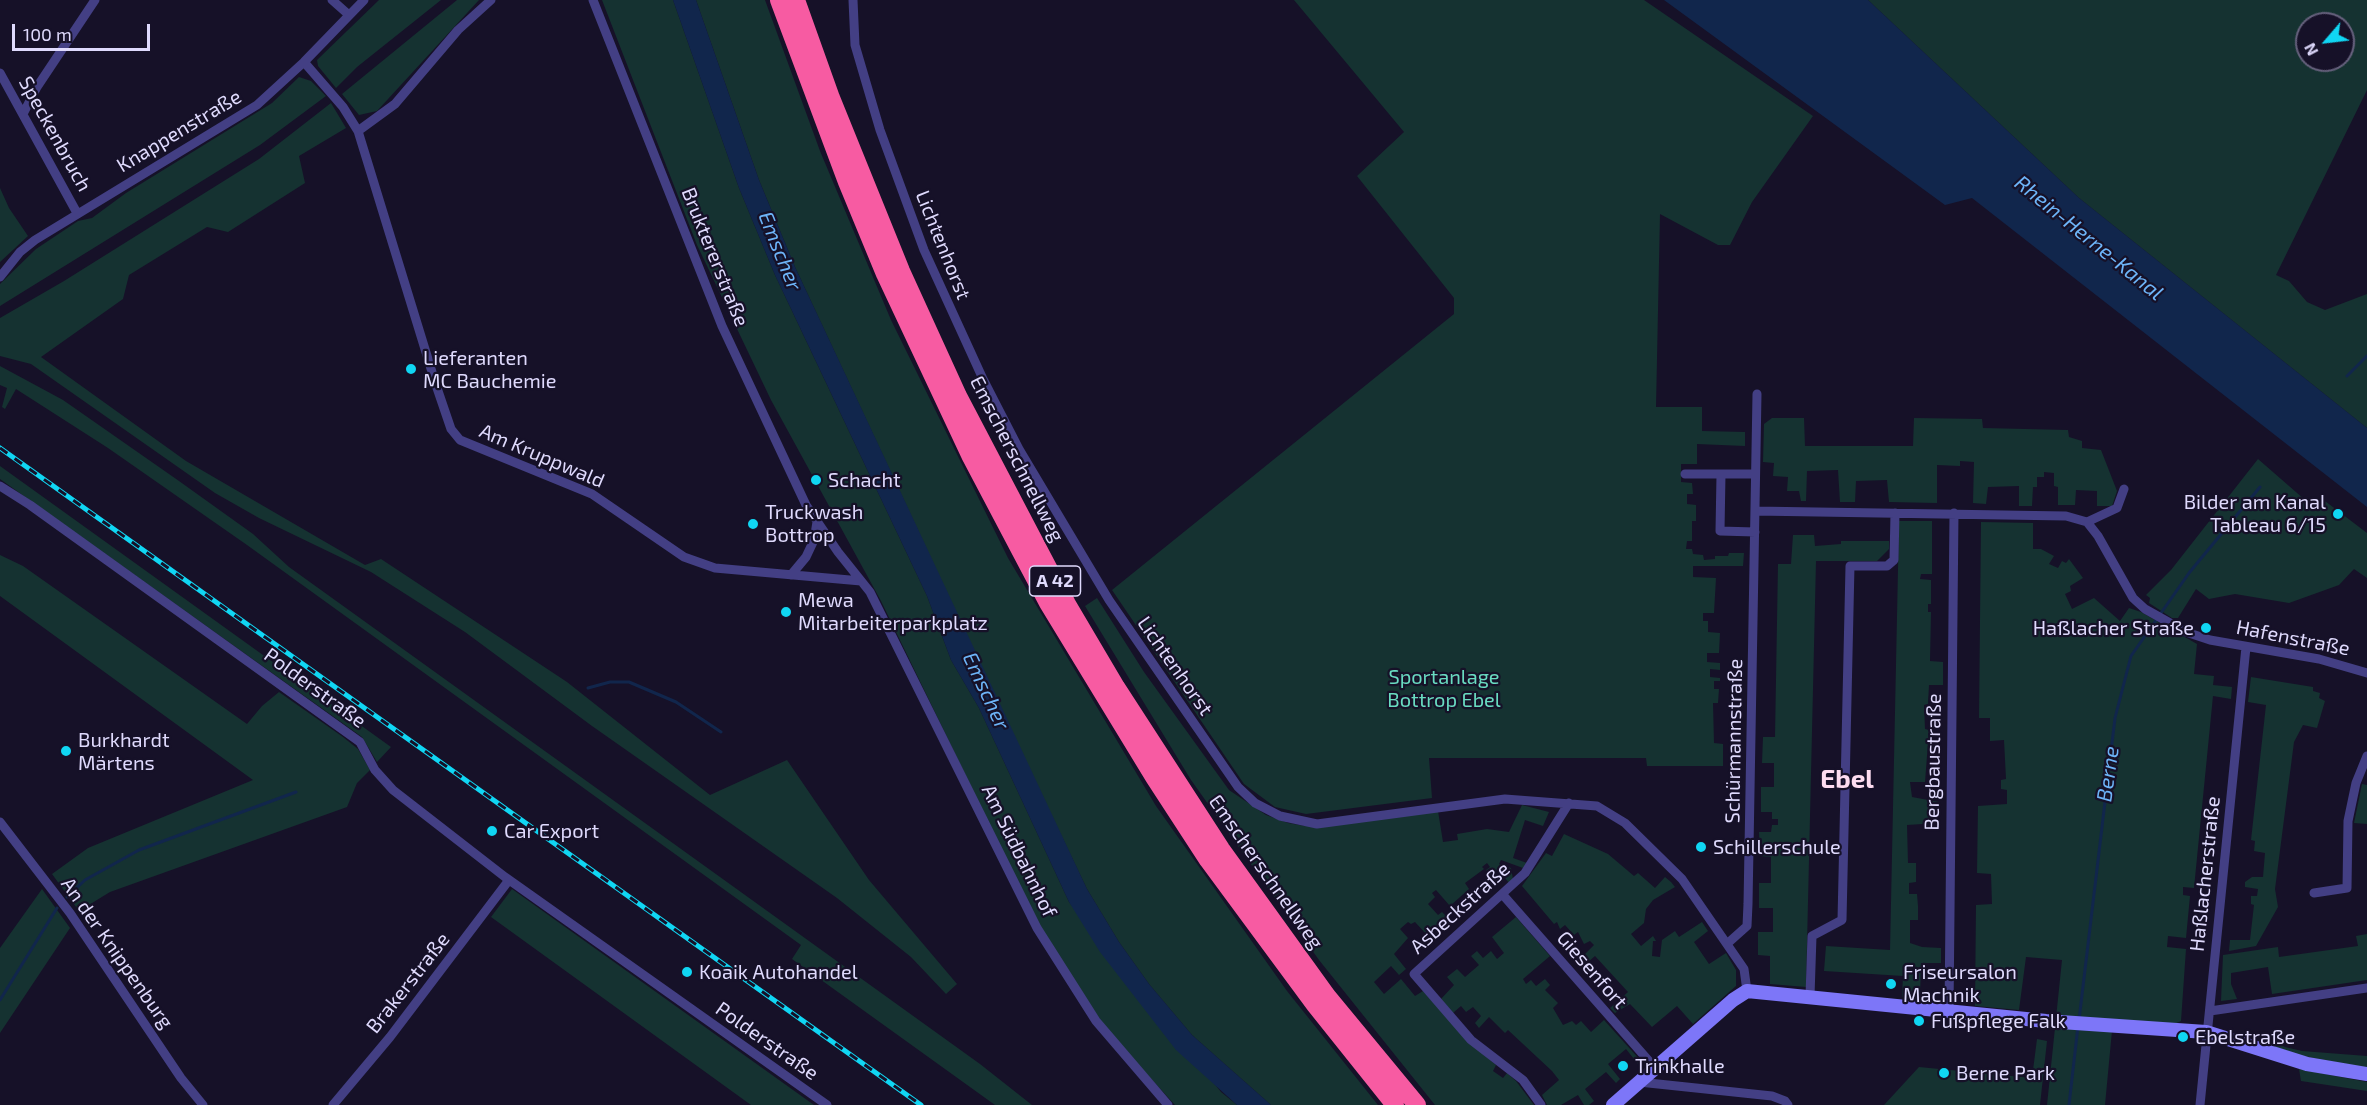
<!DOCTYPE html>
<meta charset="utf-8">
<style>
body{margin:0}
#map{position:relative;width:2367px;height:1105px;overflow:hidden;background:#161128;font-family:"Exo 2",sans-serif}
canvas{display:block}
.north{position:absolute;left:2295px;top:12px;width:60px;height:60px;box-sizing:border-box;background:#161128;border:2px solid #66617d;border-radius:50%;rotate:242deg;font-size:16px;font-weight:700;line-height:24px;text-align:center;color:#dfdafd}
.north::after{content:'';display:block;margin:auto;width:21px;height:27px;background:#10d6f3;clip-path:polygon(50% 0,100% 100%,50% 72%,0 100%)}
.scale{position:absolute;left:12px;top:24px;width:138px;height:27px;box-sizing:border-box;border:3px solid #dfdafd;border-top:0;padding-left:8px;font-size:18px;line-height:21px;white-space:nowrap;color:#dfdafd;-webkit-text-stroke:4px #161128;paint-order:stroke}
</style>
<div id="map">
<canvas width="2367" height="1105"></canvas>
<div class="north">N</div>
<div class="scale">100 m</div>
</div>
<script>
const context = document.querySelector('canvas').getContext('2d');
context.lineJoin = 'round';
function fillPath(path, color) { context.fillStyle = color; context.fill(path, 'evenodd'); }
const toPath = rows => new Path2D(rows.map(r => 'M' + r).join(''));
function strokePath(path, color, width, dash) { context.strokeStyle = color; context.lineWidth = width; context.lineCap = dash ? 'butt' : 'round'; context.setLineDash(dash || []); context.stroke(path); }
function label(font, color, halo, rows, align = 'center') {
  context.font = font + ' "Exo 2",sans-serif'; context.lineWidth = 4.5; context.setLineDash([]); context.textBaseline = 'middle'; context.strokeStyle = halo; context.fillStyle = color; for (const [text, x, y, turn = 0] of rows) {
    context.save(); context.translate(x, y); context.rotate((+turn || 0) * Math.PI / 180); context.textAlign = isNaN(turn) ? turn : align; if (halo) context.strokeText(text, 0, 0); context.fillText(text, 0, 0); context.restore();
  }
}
fillPath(toPath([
 [379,0,441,0,357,67,336,88,318,66,317,60],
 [457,0,479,0,377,111,359,115,342,94],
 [602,0,673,0,739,188,775,275,927,596,951,660,979,708,1069,902,1221,1092,1237,1105,1175,1105,1110,1034,1043,935,881,601,771,400,697,245],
 [696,0,765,0,820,151,891,320,1008,558,1156,806,1287,991,1378,1105,1271,1105,1192,1035,1149,984,1119,942,1087,889,1034,779,795,267,759,180],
 [1294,0,1644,0,1813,116,1752,202,1730,245,1718,245,1660,214,1656,407,1702,407,1702,431,1745,432,1745,446,1697,444,1697,464,1681,464,1681,482,1692,483,1693,494,1687,494,1687,504,1696,505,1696,521,1692,521,1692,541,1687,541,1686,549,1692,549,1693,554,1703,555,1704,560,1715,559,1715,556,1728,556,1729,553,1744,553,1743,566,1693,566,1693,577,1716,578,1714,613,1703,613,1703,621,1708,621,1708,632,1720,633,1719,653,1707,653,1707,662,1720,663,1720,670,1710,669,1710,677,1720,678,1720,681,1714,681,1714,689,1719,689,1718,703,1713,703,1714,743,1723,744,1723,766,1647,766,1646,758,1429,758,1432,798,1306,814,1275,807,1244,784,1112,590,1454,314,1454,298,1357,176,1404,132],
 [1868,0,2367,0,2367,90,2276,275,2289,281,2307,302,2325,310,2367,294,2367,428,2079,198],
 [2307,24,2343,24,2343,60,2307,60],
 [299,77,311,81,326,96,260,145,0,306,0,284,36,249,78,221,92,218,126,193,272,103],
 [331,103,346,128,299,156,305,183,228,232,207,227,129,275,123,299,41,357,186,461,365,565,381,559,567,682,710,795,787,760,869,880,957,984,946,994,911,957,837,898,592,726,465,632,371,572,259,518,215,493,31,364,0,356,0,318,64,281,259,159],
 [0,188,9,208,28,236,0,262],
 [0,366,63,400,179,481,253,534,289,567,980,1064,1032,1105,995,1105,792,959,801,945,247,545,108,448,16,389,5,409,2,407,7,388,0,385],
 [1772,418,1804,418,1805,446,1913,446,1914,418,1982,419,1983,428,2068,430,2069,437,2082,441,2082,448,2101,450,2117,491,2112,506,2097,506,2097,491,2076,490,2075,505,2058,505,2058,487,2054,486,2054,473,2044,472,2044,477,2037,477,2037,487,2033,487,2032,506,2019,506,2019,486,1988,487,1986,504,1973,503,1974,462,1960,461,1960,466,1937,465,1937,503,1889,502,1887,480,1856,481,1855,502,1840,502,1838,470,1807,471,1806,501,1801,501,1799,491,1787,491,1788,477,1773,476,1774,463,1763,462,1764,424],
 [2258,459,2312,506,2321,498,2367,533,2367,578,2354,569,2339,585,2289,603,2235,594,2209,599,2196,589,2178,618,2172,618,2149,603,2150,598,2146,595,2171,570],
 [0,466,391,747,377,762,362,737,0,479],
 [1899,521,1932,521,1932,574,1921,574,1920,579,1931,580,1931,604,1928,604,1928,612,1931,612,1930,661,1943,662,1943,685,1929,685,1928,704,1924,705,1925,729,1929,730,1925,782,1910,782,1912,797,1939,802,1938,823,1907,825,1908,863,1916,863,1916,882,1909,883,1909,894,1917,894,1918,906,1918,920,1910,920,1910,943,1922,947,1941,948,1941,963,1921,963,1920,998,1902,997,1903,976,1824,971,1826,946,1890,950],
 [1981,522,2033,523,2033,549,2041,549,2054,556,2049,564,2058,568,2062,561,2066,563,2069,559,2083,578,2070,586,2071,591,2065,594,2072,609,2094,598,2120,621,2129,608,2141,612,2197,644,2194,674,2214,676,2213,685,2232,687,2231,699,2213,696,2194,888,2183,887,2183,895,2190,896,2186,938,2168,936,2167,947,2186,949,2181,1021,2173,1025,2113,1020,2105,1105,2047,1105,2062,960,2026,957,2019,1010,1975,1006,1976,905,1992,904,1991,874,1977,873,1978,806,2007,804,2007,790,2001,789,2001,780,2006,779,2004,740,1990,741,1990,718,1979,718],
 [1793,535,1814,535,1815,546,1841,544,1841,541,1889,541,1889,549,1877,561,1816,561,1806,987,1770,984,1770,956,1758,955,1758,932,1773,932,1773,908,1759,908,1759,883,1771,883,1771,857,1760,856,1759,832,1771,832,1772,825,1778,825,1778,819,1772,819,1772,812,1761,812,1761,787,1774,787,1774,763,1762,763,1763,737,1775,737,1778,564,1791,564],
 [0,555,23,566,247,724,262,706,279,692,343,737,358,749,370,770,357,783,347,807,110,892,79,911,52,874,88,848,253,780,0,596],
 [1097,598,1144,672,1229,790,1266,815,1288,823,1305,826,1438,811,1443,842,1458,840,1457,834,1487,829,1509,832,1522,805,1549,812,1543,826,1525,820,1513,858,1527,863,1523,868,1501,860,1499,864,1511,868,1513,879,1509,883,1498,869,1489,875,1486,870,1490,867,1487,863,1482,867,1484,869,1465,883,1469,889,1450,906,1436,890,1432,893,1435,897,1428,904,1438,915,1442,912,1447,917,1427,935,1415,922,1411,924,1408,922,1400,929,1408,938,1394,954,1406,969,1399,975,1391,966,1374,982,1384,994,1401,979,1415,996,1423,991,1469,1042,1496,1065,1493,1071,1503,1078,1507,1073,1516,1081,1534,1105,1435,1105,1319,960,1191,780,1085,606],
 [2251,677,2313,687,2313,691,2320,693,2319,698,2325,701,2317,728,2303,725,2294,742,2275,889,2278,907,2256,946,2229,951,2230,940,2250,940,2254,905,2251,904,2251,896,2257,896,2258,889,2245,887,2245,882,2252,877,2263,877,2265,853,2254,851,2255,841,2251,840,2266,705,2248,702],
 [2362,784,2367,785,2367,824,2354,823],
 [1564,834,1608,854,1634,876,1638,873,1655,888,1665,877,1671,882,1675,887,1653,900,1646,909,1644,923,1631,934,1641,946,1653,936,1656,941,1653,941,1652,956,1660,957,1662,940,1675,931,1679,937,1702,922,1708,931,1694,942,1709,964,1726,953,1736,970,1736,986,1693,1024,1677,1006,1652,1027,1630,1004,1615,1013,1610,1008,1628,992,1595,956,1588,962,1583,956,1594,945,1590,941,1584,944,1578,932,1574,935,1565,925,1560,929,1557,922,1554,924,1522,886,1546,853,1552,856],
 [42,889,70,928,0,1033,0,948],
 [512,889,814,1105,751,1105,491,917],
 [1516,917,1550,956,1523,979,1526,984,1531,980,1536,986,1545,979,1550,985,1545,990,1558,1003,1553,1008,1563,1025,1572,1021,1576,1025,1581,1021,1591,1032,1604,1020,1641,1061,1638,1064,1626,1049,1608,1064,1620,1079,1616,1083,1606,1072,1585,1089,1594,1101,1589,1105,1584,1105,1578,1095,1561,1105,1547,1105,1542,1095,1559,1080,1552,1071,1508,1030,1505,1033,1489,1017,1479,1028,1475,1023,1481,1016,1473,1007,1466,1012,1461,1006,1453,1013,1441,999,1454,985,1447,977,1457,969,1465,977,1479,965,1471,956,1477,951,1483,958,1491,951,1497,959,1504,953,1492,937],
 [2367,934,2367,980,2272,994,2268,967,2231,973,2231,984,2237,999,2221,1001,2223,955,2278,947,2279,957,2358,946,2356,936],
 [2037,1039,2047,1041,2040,1105,1884,1105,1919,1067,2032,1078],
 [2280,1040,2281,1045,2285,1047,2302,1051,2367,1056,2367,1068,2298,1055,2260,1041],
 [2299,1069,2367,1082,2367,1091,2301,1081]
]), '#153231');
fillPath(toPath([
 [673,0,696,0,759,180,795,267,1087,889,1119,942,1149,984,1192,1035,1271,1105,1237,1105,1176,1050,1100,952,1069,902,979,708,951,660,927,596,775,275,739,188],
 [1664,0,1868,0,2079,198,2367,428,2367,507,1972,198,1945,205]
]), '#11264c');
strokePath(toPath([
 [2347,376,2367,356],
 [588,688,610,682,629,682,676,702,721,732],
 [67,897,85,880,139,850,296,792],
 [0,1000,57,908],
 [2079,1020,2115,718,2131,656,2189,573,2260,487],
 [2069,1105,2078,1026]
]), '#11264c', 3);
strokePath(toPath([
 [332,0,349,15],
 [593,0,722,326,806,505,838,552,870,592,1037,928,1096,1021,1168,1105],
 [853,0,855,45,880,130,924,250,983,379,1019,449,1109,600,1238,787,1255,803,1280,816,1317,824,1505,799,1597,806,1625,823,1682,879,1744,969,1747,991],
 [304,62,343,107,358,131,436,385,451,429,460,440,592,494,684,557,715,568,861,581],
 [0,73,77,213],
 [23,114,37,87,95,0],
 [358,131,395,104,458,30,491,0],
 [0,277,20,252,35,240,257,105,304,62,364,0],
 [1685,474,1755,474],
 [1721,475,1720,531,1755,532],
 [0,486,30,505,360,742,375,770,393,790,505,877,827,1105],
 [1755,511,2066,516,2087,522,2098,536,2133,598,2145,609,2186,632,2210,640,2319,659,2367,673],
 [2087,522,2117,508,2124,489],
 [791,575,806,557,814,540,817,522],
 [0,822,70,913,181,1078,203,1105],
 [2314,893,2347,888,2348,821,2356,783,2367,756],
 [1503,895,1655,1068],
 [1728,943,1747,926,1748,904,1757,394],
 [1810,996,1812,936,1842,920,1850,566,1887,566,1894,560,1895,513],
 [1949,1011,1954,513],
 [2210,1011,2367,988],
 [1639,1082,1772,1096,1785,1101,1788,1105],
 [333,1105,390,1037,509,880],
 [1541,1105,1523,1080,1471,1040,1414,974,1525,873,1569,803],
 [2200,1105,2246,647]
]), '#433f84', 9);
strokePath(toPath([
 [1613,1105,1733,1000,1747,991,2046,1021,2206,1032,2307,1064,2367,1074]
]), '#7d76f8', 14);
strokePath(toPath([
 [779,0,847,182,885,274,970,455,1048,603,1154,777,1208,860,1315,1005,1395,1105],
 [796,0,831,98,901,271,958,396,1067,604,1116,687,1221,849,1327,996,1417,1105]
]), '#f75ba2', 18);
const rail = toPath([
 [0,448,921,1105]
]);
strokePath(rail, '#10d6f3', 5);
strokePath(rail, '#161128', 3, [9]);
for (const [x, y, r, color] of [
 [411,369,6,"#10d6f3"],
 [816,480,6,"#10d6f3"],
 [2338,514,6,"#10d6f3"],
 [753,524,6,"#10d6f3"],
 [786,612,6,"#10d6f3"],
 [2206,628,6,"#10d6f3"],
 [66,751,6,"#10d6f3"],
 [492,831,6,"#10d6f3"],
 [1701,847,6,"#10d6f3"],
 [687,972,6,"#10d6f3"],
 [1891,984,6,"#10d6f3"],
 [1919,1021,6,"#10d6f3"],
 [2183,1037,6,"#10d6f3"],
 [1623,1066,6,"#10d6f3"],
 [1944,1073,6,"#10d6f3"]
]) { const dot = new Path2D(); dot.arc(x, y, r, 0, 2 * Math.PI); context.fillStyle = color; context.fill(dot); strokePath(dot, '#161128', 2); }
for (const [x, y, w] of [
 [1055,581,51]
]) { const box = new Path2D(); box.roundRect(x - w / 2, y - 15, w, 30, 4.5); context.fillStyle = '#161128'; context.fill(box); strokePath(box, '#dfdafd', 1.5); }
label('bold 18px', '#dfdafd', null, [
 ["A 42",1055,581]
]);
label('20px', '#dfdafd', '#161128', [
 ["Knappenstraße",179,131,-31],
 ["Speckenbruch",55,134,61],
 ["Lichtenhorst",943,245,68],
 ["Bruktererstraße",715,257,68],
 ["Am Kruppwald",542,456,23],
 ["Emscherschnellweg",1017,459,63],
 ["Hafenstraße",2293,638,11],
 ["Lichtenhorst",1175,666,55],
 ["Polderstraße",315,688,36],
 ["Schürmannstraße",1734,741,-89],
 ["Bergbaustraße",1933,762,-89],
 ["Am Südbahnhof",1019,851,64],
 ["Emscherschnellweg",1266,872,55],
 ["Haßlacherstraße",2205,874,-84],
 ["Asbeckstraße",1460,908,-42],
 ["An der Knippenburg",117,953,55],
 ["Giesenfort",1592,970,49],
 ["Brakerstraße",408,983,-52],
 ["Polderstraße",767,1041,35]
]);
label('20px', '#dfdafd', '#161128', [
 ["Lieferanten",423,358],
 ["MC Bauchemie",423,381],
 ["Schacht",828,480],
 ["Bilder am Kanal",2326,502,"right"],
 ["Tableau 6/15",2326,525,"right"],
 ["Truckwash",765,512],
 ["Bottrop",765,535],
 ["Mewa",798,600],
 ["Mitarbeiterparkplatz",798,623],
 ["Haßlacher Straße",2194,628,"right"],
 ["Burkhardt",78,740],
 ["Märtens",78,763],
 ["Car Export",504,831],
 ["Schillerschule",1713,847],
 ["Koaik Autohandel",699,972],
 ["Friseursalon",1903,972],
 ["Machnik",1903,995],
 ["Fußpflege Falk",1931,1021],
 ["Ebelstraße",2195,1037],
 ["Trinkhalle",1635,1066],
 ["Berne Park",1956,1073]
], 'left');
label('20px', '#69dbc1', '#161128', [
 ["Sportanlage",1444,677],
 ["Bottrop Ebel",1444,700]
]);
label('italic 21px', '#6db4f8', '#161128', [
 ["Rhein-Herne-Kanal",2089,238,39],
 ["Emscher",780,251,68],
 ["Emscher",986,691,65],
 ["Berne",2108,774,-82]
]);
label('bold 26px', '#fddcf0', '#161128', [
 ["Ebel",1847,779]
]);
</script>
